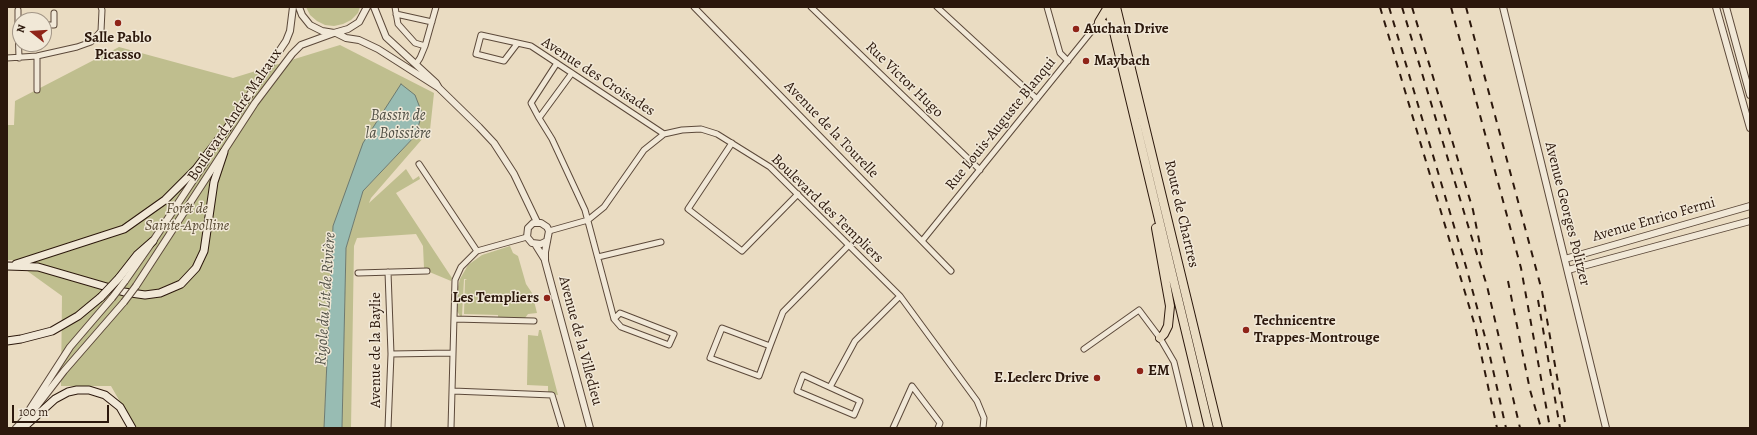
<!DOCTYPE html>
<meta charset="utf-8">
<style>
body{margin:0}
#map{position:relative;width:1757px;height:435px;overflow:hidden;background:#eadcc2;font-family:Alegreya,serif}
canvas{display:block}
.frame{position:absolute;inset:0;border:8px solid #2c180c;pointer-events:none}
.north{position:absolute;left:12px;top:12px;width:40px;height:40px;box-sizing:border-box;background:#f1e8d7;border:1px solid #a29586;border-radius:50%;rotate:287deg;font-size:11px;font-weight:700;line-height:16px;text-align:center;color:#2c180c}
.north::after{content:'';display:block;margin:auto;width:14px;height:18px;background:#8f2418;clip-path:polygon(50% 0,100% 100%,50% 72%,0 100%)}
.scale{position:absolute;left:12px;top:405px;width:97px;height:18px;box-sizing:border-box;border:2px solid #2c180c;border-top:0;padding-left:5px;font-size:12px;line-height:14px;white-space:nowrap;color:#2c180c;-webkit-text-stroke:3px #f1e8d7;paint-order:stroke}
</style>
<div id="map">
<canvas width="1757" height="435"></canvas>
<div class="frame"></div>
<div class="north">N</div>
<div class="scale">100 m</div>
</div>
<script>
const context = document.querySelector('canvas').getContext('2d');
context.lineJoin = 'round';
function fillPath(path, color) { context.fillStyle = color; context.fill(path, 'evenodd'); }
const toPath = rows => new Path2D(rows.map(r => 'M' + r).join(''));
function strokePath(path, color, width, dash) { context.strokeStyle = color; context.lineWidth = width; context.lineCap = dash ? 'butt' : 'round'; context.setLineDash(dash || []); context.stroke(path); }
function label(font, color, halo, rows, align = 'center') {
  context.font = font + ' Alegreya,serif'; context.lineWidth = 3; context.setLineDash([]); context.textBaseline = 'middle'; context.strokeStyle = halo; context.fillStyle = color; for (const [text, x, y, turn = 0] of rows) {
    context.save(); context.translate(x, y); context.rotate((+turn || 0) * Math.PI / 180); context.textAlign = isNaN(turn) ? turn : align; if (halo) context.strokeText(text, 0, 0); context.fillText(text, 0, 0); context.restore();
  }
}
fillPath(toPath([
 [306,7,360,7,358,13,351,20,343,24,334,26,325,25,317,21,310,15],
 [340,45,434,93,430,130,371,198,369,203,406,169,413,180,419,176,420,179,396,193,452,278,451,281,427,271,424,268,423,246,416,234,357,238,354,246,351,428,342,428,346,248,363,191,416,135,422,113,333,226,324,428,135,428,111,386,61,386,62,296,12,260,7,260,7,125,14,125,15,101,119,47,233,78],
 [510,246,513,253,518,256,526,284,532,293,537,313,528,314,525,318,498,318,498,315,464,314,465,280,467,279,464,279,462,316,460,316,457,311,458,287,460,279,468,265,482,255],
 [539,330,541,330,558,395,548,393,548,386,527,385,528,335,538,336]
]), '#bfbe8e');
const water = toPath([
 [401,84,415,95,422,113,416,135,363,191,346,248,342,428,324,428,333,226,363,143,401,84]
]);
fillPath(water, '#98bcb3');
strokePath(water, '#6d7a70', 1);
const minor = toPath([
 [395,7,398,24,415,43,425,46],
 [694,7,951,271],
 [811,7,980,170],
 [937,7,1037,99],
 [1047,7,1060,53,1068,61],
 [18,10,18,25],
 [396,14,432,22],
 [44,25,54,25,54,13],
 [517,44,504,61,476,54,481,35,531,46,664,134],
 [7,58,37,56,77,47,91,42,101,31,102,10,101,7],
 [19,58,18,25,20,25],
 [557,63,531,103,539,118,572,73],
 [416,64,420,58,425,46,436,7],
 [37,90,37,56],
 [539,118,552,139,585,210,614,319,621,327,669,345,674,334,620,313,614,319],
 [732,143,688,209,742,251,798,194],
 [419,164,477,251],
 [549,231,588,220,604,207,644,150,664,134,682,130,701,129,717,134,770,167,900,296,977,401,984,418,983,428],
 [922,241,1099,22],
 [598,257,661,242],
 [358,273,427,271],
 [454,319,534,321],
 [770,346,722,328,710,358,759,376,770,346,783,312,849,245],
 [1084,349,1139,310,1160,338,1174,362,1190,428],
 [391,354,452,353],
 [803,375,860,401,854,415,797,391,803,375],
 [830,387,855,341,900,296],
 [453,391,552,395,562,428],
 [388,428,391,354,388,272],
 [451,428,455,280,461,267,477,251,527,237],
 [893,428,912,386,940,423,938,428]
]);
const tertiary = toPath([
 [299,7,302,15,310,25,322,31,334,33,348,29,359,22,367,7],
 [374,7,386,37,436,83,439,88],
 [1503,7,1606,428],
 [1716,7,1750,128],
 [1726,7,1750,95],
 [336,33,346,38,359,40,378,49,439,88,479,127,494,143,514,174,537,222],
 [226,130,286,41,290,31,293,7],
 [547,241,541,244,532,243,527,237,528,228,533,223,541,223,547,227,549,231,545,252,545,261,590,428],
 [535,244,545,260],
 [1565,259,1750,206],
 [1568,270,1750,221],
 [125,281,153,241,206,161],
 [136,286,255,103,292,54,301,45,334,33],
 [30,409,70,347,112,298],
 [16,428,37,406,64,371,124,302]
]);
const secondary = toPath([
 [16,264,124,229,165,200,196,169,229,126],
 [7,266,38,267,124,292,145,295,160,293,181,284,196,268,204,251,214,182,224,152],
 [119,278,137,255,153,241],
 [7,341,21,339,52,331,78,316,101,297],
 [23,428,55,399,68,392,77,390,89,390,105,395,120,407,132,428]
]);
const primary = toPath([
 [1108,7,1209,428],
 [1108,7,1099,22,1113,27],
 [1116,7,1218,428],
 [1156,228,1170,306,1168,326,1164,334,1160,338]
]);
strokePath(minor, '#5c493a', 7);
strokePath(tertiary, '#5c493a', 8);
strokePath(secondary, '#2c180c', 9);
strokePath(primary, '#2c180c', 10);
strokePath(minor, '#f1e8d7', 5);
strokePath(tertiary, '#f1e8d7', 6);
strokePath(secondary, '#f1e8d7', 7);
strokePath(primary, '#eadcc2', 8);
strokePath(toPath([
 [1380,7,1475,326,1497,428],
 [1389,7,1467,270,1489,352,1506,428],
 [1402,7,1470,232,1487,286,1520,428],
 [1412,7,1473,210,1482,255],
 [1451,7,1521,268,1550,428],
 [1466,7,1542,291,1566,428],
 [1508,281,1530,390,1541,428],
 [1538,300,1560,428]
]), '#2c180c', 2, [7, 7]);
const tertiaryBridge = toPath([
 [112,298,125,281],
 [124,302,136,286]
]);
const secondaryBridge = toPath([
 [101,297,119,278]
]);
strokePath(tertiaryBridge, '#5c493a', 8, []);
strokePath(secondaryBridge, '#2c180c', 9, []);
strokePath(tertiaryBridge, '#f1e8d7', 6);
strokePath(secondaryBridge, '#f1e8d7', 7);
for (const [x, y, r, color] of [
 [118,23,4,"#8f2418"],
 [1076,29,4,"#8f2418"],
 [1086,61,4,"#8f2418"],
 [547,298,4,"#8f2418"],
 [1246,330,4,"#8f2418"],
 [1140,371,4,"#8f2418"],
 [1097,378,4,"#8f2418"]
]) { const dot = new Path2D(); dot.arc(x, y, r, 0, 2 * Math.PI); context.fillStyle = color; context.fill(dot); strokePath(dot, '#f1e8d7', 1.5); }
label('bold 15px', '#2c180c', '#f1e8d7', [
 ["Auchan Drive",1084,29],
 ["Salle Pablo",118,38,"center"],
 ["Picasso",118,55,"center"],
 ["Maybach",1094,61],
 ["Les Templiers",539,298,"right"],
 ["Technicentre",1254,321],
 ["Trappes-Montrouge",1254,338],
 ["EM",1148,371],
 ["E.Leclerc Drive",1089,378,"right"]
], 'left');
label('15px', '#2c180c', '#f1e8d7', [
 ["Avenue des Croisades",598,77,33],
 ["Rue Victor Hugo",904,80,44],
 ["Boulevard André Malraux",235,115,-56],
 ["Rue Louis-Auguste Blanqui",1001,124,-51],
 ["Avenue de la Tourelle",831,130,46],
 ["Boulevard des Templiers",827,209,44],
 ["Route de Chartres",1181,214,77],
 ["Avenue Georges Politzer",1567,214,76],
 ["Avenue Enrico Fermi",1654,220,-16],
 ["Avenue de la Villedieu",580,341,75],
 ["Avenue de la Baylie",376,350,-90]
]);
label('italic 15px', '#584a33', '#f1e8d7', [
 ["Forêt de",187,209],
 ["Sainte-Apolline",187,226]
]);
label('italic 16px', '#525146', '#f1e8d7', [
 ["Bassin de",398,116],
 ["la Boissière",398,134],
 ["Rigole du Lit de Rivière",326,299,-86]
]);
</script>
